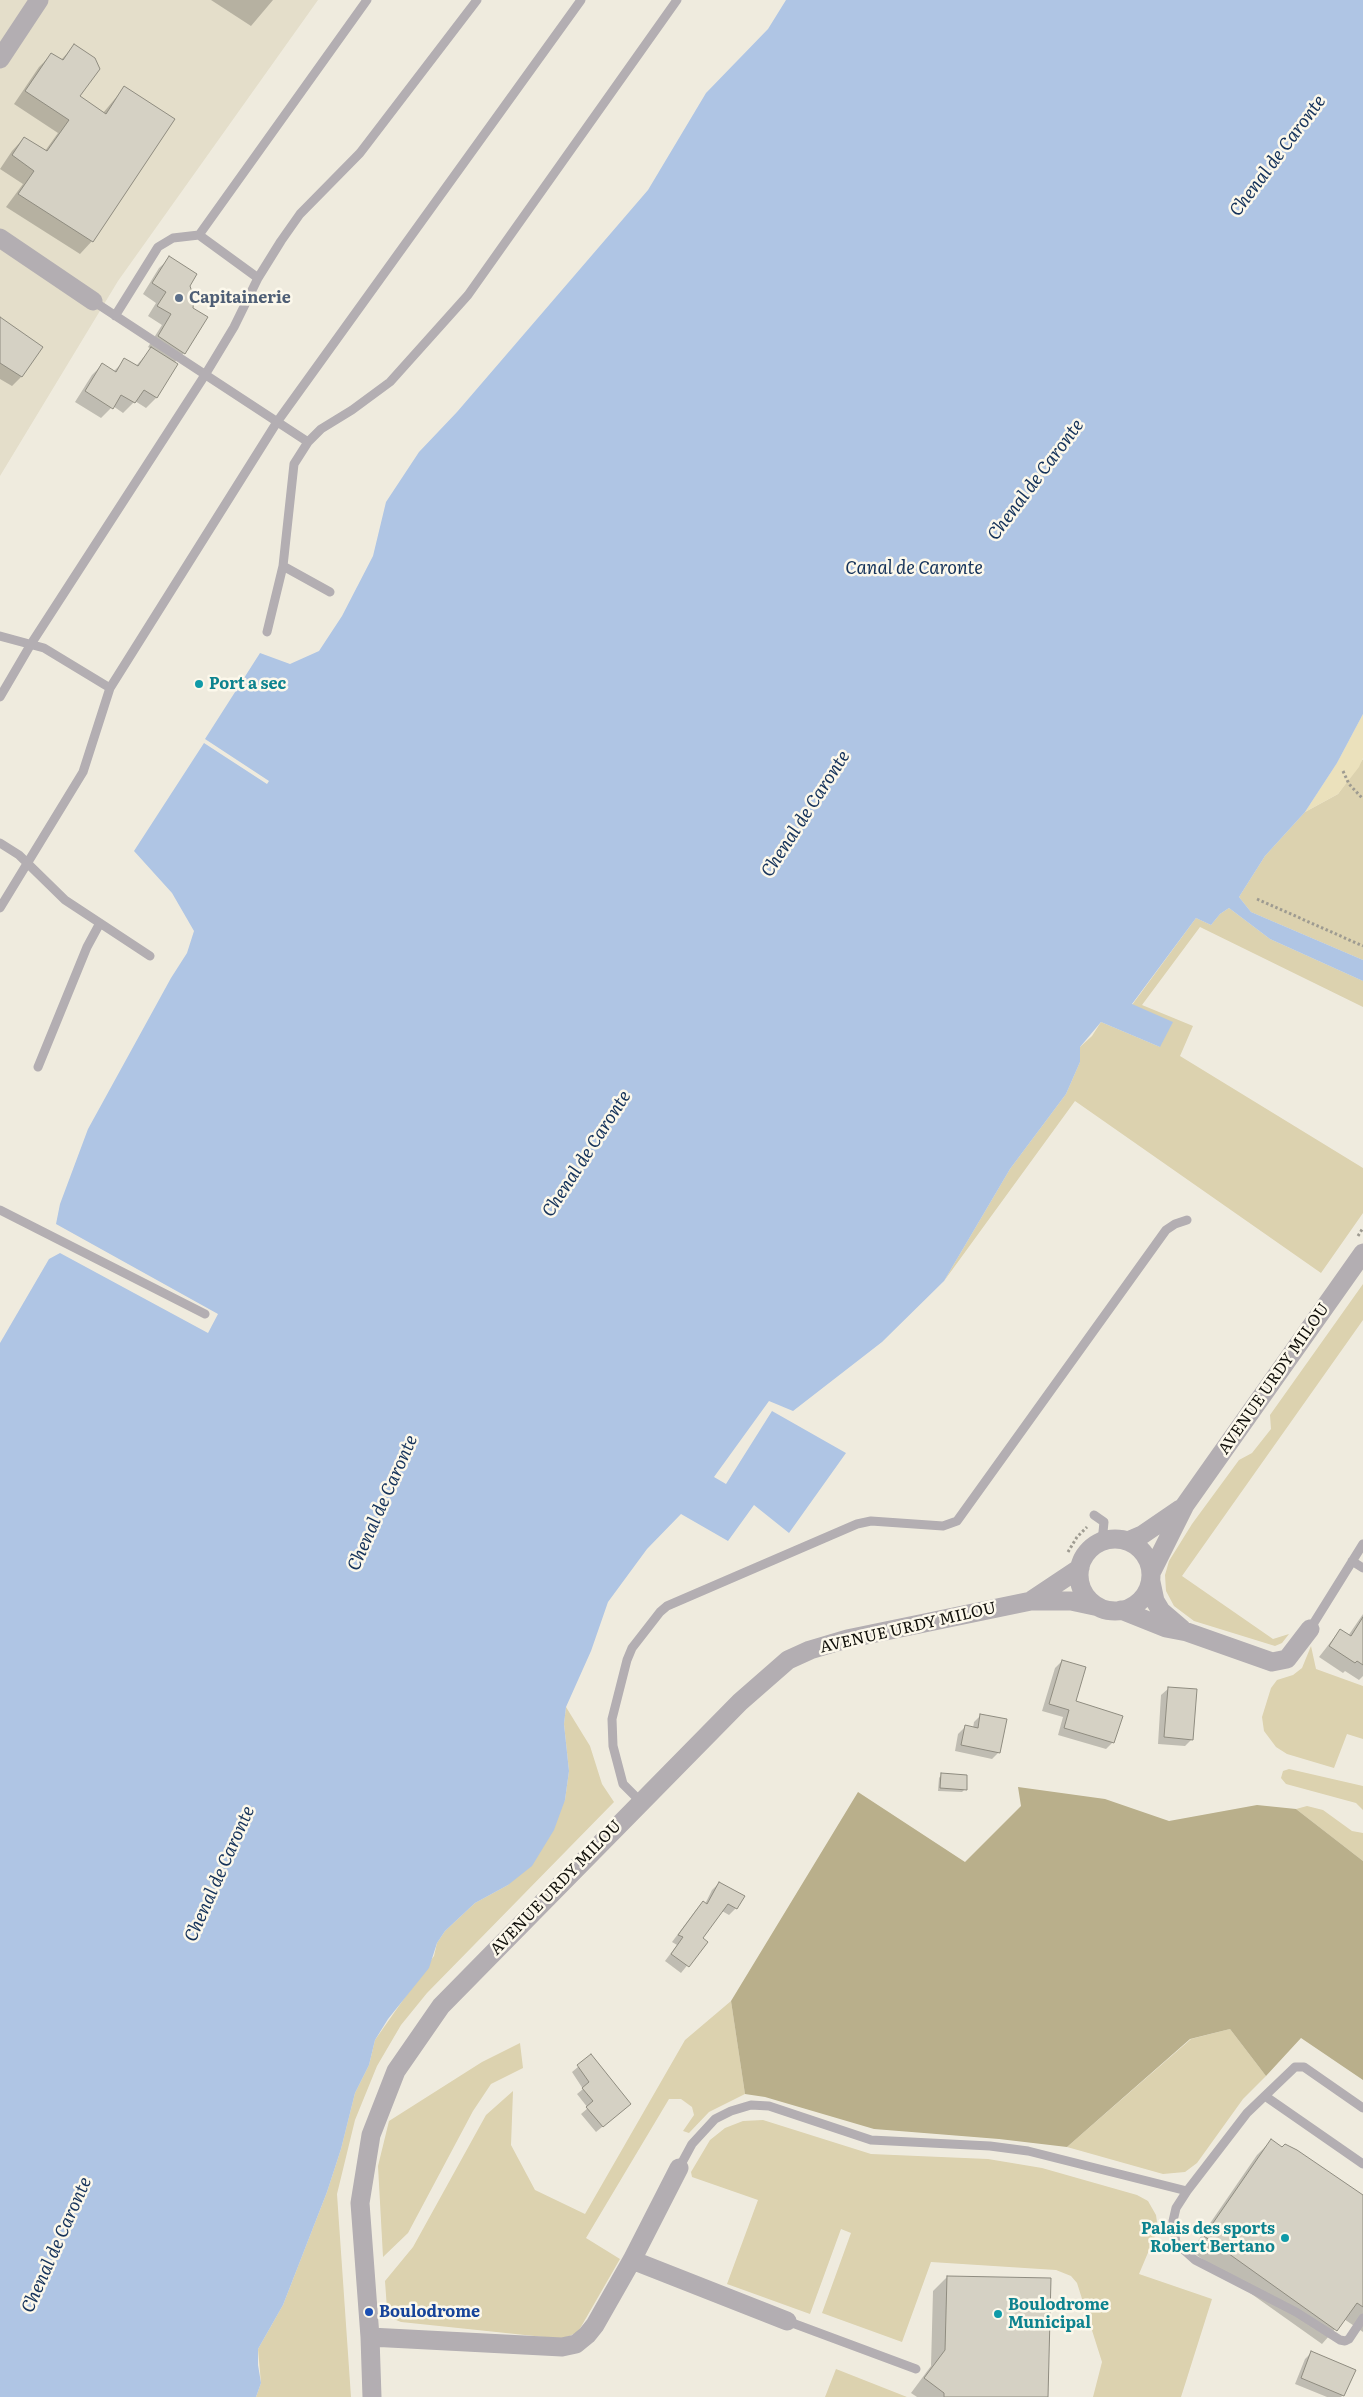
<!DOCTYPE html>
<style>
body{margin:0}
canvas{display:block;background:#efebde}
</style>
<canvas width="1363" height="2397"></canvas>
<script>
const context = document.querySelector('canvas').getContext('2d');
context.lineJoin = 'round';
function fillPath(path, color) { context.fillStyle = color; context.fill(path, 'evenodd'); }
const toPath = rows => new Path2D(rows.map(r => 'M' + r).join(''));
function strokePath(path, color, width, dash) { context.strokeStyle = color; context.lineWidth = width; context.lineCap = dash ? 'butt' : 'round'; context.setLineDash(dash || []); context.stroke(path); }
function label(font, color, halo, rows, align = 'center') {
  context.font = font + ' Literata,serif'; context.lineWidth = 5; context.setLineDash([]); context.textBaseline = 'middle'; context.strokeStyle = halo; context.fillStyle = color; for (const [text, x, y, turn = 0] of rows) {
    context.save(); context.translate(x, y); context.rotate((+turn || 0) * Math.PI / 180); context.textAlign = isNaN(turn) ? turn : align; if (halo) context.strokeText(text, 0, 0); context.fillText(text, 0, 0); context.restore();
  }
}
fillPath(toPath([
 [0,0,318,0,118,281,0,476]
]), '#e4deca');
fillPath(toPath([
 [1363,759,1363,960,1251,912,1239,897,1265,856,1305,812,1338,794],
 [1229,908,1270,939,1363,981,1363,1007,1200,927,1142,1005,1193,1026,1180,1056,1363,1168,1363,1213,1321,1273,1075,1101,944,1281,1010,1169,1066,1094,1080,1062,1080,1047,1092,1036,1101,1022,1160,1047,1132,1005,1196,918,1211,925,1220,914],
 [1363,1284,1363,1320,1182,1576,1273,1639,1289,1634,1282,1643,1275,1646,1194,1621,1174,1606,1166,1591,1165,1575,1169,1561,1192,1524,1239,1460,1252,1453,1271,1429,1270,1415],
 [1311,1646,1316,1669,1363,1686,1363,1739,1347,1734,1334,1768,1287,1754,1276,1747,1264,1731,1262,1717,1271,1688,1277,1680,1293,1675,1302,1668],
 [566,1707,590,1746,602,1784,614,1802,427,1993,401,2025,377,2066,355,2120,337,2194,351,2397,256,2397,261,2383,258,2349,283,2305,327,2192,341,2149,355,2093,369,2065,375,2040,434,1956,437,1943,445,1931,475,1903,508,1885,565,1800,569,1771,564,1724],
 [1289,1769,1363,1786,1363,1810,1356,1803,1286,1784,1281,1778,1283,1771],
 [1307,1806,1323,1810,1352,1831,1363,1833,1363,1861,1296,1809],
 [731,2001,745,2094,709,2112,689,2133,683,2131,694,2115,692,2107,681,2099,669,2099,586,2238,620,2259,578,2332,563,2339,401,2322,391,2318,387,2309,385,2281,413,2247,486,2115,513,2091,511,2145,535,2190,585,2214,685,2040],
 [1230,2029,1266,2076,1243,2099,1197,2163,1185,2172,1163,2174,1067,2147,1191,2039],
 [520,2043,523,2068,491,2084,473,2111,408,2233,383,2257,378,2166,389,2121,482,2062],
 [763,2120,871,2154,988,2159,1042,2168,1137,2195,1148,2201,1156,2215,1158,2229,1139,2274,1212,2299,1181,2397,1093,2397,1102,2362,1077,2283,1071,2276,1056,2270,931,2262,902,2342,822,2313,851,2233,841,2229,810,2314,727,2284,758,2200,692,2177,691,2172,710,2140,725,2128,743,2121],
 [836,2369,907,2397,825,2397]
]), '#dcd2af');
fillPath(toPath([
 [1018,1787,1105,1799,1169,1821,1257,1805,1296,1809,1363,1861,1363,2080,1301,2038,1266,2076,1230,2029,1190,2039,1067,2147,999,2139,874,2129,765,2097,745,2094,731,2001,858,1792,965,1862,1021,1806]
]), '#b9af8b');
fillPath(toPath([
 [1363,714,1363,758,1359,767,1338,794,1305,812,1337,763]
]), '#ebe1bc');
fillPath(toPath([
 [786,0,1363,0,1363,714,1337,763,1305,812,1265,856,1239,897,1251,912,1363,960,1363,981,1270,939,1229,908,1220,914,1211,925,1196,918,1132,1004,1173,1022,1160,1047,1101,1022,1080,1047,1080,1062,1066,1094,1010,1169,944,1281,882,1342,793,1411,769,1401,714,1477,726,1484,772,1411,846,1453,789,1533,754,1505,728,1541,681,1514,647,1549,608,1602,591,1651,566,1707,564,1724,569,1771,565,1800,554,1830,532,1866,508,1885,475,1903,445,1931,437,1943,429,1968,388,2019,375,2040,369,2065,355,2093,341,2149,327,2192,283,2305,258,2349,258,2365,261,2383,256,2397,0,2397,0,1343,49,1259,60,1253,208,1333,218,1314,56,1224,60,1204,88,1129,171,978,187,953,194,931,172,893,134,851,204,743,267,784,269,781,205,739,260,653,290,664,319,651,342,616,373,556,386,502,419,452,457,412,648,190,706,93,768,29]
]), '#afc5e4');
fillPath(toPath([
 [211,0,273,0,251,26],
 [75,45,79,97,103,113,124,88,92,241,80,254,6,207,23,184,0,169,12,151,24,138,45,151,58,133,14,104,39,67,52,54,61,60],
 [170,258,188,286,184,353,174,363,177,365,156,398,146,408,135,401,123,413,113,406,101,418,75,402,92,375,102,365,113,372,125,360,136,366,151,349,148,347,162,325,148,316,156,303,143,294,159,268],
 [0,319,41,347,21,377,12,386,0,379],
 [1363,1614,1363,1676,1359,1680,1345,1671,1343,1673,1319,1657,1340,1630,1348,1636],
 [1062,1661,1074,1702,1113,1742,1106,1749,1058,1735,1063,1717,1042,1711,1055,1668],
 [1169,1688,1192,1739,1185,1746,1158,1744,1161,1695],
 [981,1715,999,1752,992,1759,955,1751,958,1734,965,1727,973,1728,974,1722],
 [942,1774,965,1789,962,1792,938,1791,939,1778],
 [719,1883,736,1908,729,1915,722,1911,701,1939,706,1942,681,1973,665,1961,677,1945,672,1942,696,1910,703,1902,705,1904,712,1890],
 [591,2056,630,2104,596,2132,581,2114,588,2108,577,2094,583,2089,572,2072],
 [1271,2141,1363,2197,1363,2332,1344,2319,1322,2344,1191,2251,1257,2155],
 [947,2277,1047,2397,917,2397,911,2393,931,2366,933,2291],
 [1311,2353,1343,2395,1341,2397,1327,2397,1295,2384,1305,2359]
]), '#0003');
const building = toPath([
 [74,44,95,58,100,69,80,96,106,114,124,86,175,119,93,242,18,194,34,171,12,155,24,137,47,151,69,120,25,91,51,53,63,60,74,44],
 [169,256,197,274,190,286,194,298,193,308,208,317,185,354,158,336,171,314,157,306,166,292,152,283,169,256],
 [0,317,43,347,22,377,0,363,0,317],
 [151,347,178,364,157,398,144,390,135,403,121,395,113,409,85,391,102,363,116,372,124,358,138,366,151,347],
 [1363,1617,1363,1665,1357,1661,1355,1663,1329,1646,1340,1629,1351,1636,1363,1617],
 [1062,1660,1086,1667,1076,1701,1123,1716,1114,1743,1064,1728,1069,1710,1049,1704,1062,1660],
 [1168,1687,1197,1689,1193,1740,1164,1737,1168,1687],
 [980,1714,1007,1719,1000,1753,961,1745,965,1725,978,1728,980,1714],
 [941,1773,967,1775,967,1790,940,1788,941,1773],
 [719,1882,745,1896,737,1909,728,1904,703,1938,708,1942,689,1967,671,1954,683,1937,678,1935,703,1901,707,1904,719,1882],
 [591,2054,631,2104,603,2127,586,2107,593,2101,582,2088,589,2082,577,2065,591,2054],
 [1271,2139,1282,2147,1285,2144,1297,2150,1363,2195,1363,2307,1357,2303,1337,2331,1204,2236,1271,2139],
 [947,2276,1051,2278,1048,2397,944,2397,944,2393,924,2378,945,2350,947,2276],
 [1311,2351,1356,2370,1344,2396,1301,2378,1311,2351]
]);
fillPath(building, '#d5d1c4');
strokePath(building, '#8f8c80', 1);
strokePath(toPath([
 [1343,771,1349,784,1363,799],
 [1257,899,1363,946],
 [1358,1236,1363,1228],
 [1068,1552,1077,1537,1087,1527]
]), '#9e9b91', 3, [2.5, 2.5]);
strokePath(toPath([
 [258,278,199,235,367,0],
 [93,301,308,442,294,464,283,566,330,592],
 [115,316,158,247,173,238,199,235],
 [308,442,321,429,352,410,390,382,468,295,677,0],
 [267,632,283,566],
 [0,636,44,648,110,688],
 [0,697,31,644,205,375,234,327,258,278,281,241,300,214,360,153,477,0],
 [0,843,19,855,65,900,150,956],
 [0,908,83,772,110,688,277,422,581,0],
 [38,1067,87,947,100,923],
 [0,1210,205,1314],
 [1094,1515,1104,1522,1102,1542],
 [1352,1561,1363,1568],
 [1310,1629,1363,1544],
 [641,1802,623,1784,613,1746,612,1719,627,1660,632,1648,660,1612,667,1606,857,1524,871,1521,943,1526,957,1521,1166,1230,1175,1224,1187,1220],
 [1265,2096,1363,2164],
 [1363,2108,1304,2067,1295,2067,1247,2113,1187,2191,1176,2208,1173,2221,1176,2243,1195,2260,1296,2312,1340,2340,1345,2341,1349,2339,1363,2318],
 [679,2168,692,2144,715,2119,731,2111,751,2105,769,2106,871,2140,990,2146,1028,2151,1187,2191],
 [787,2321,916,2369]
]), '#b3aeb2', 9);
strokePath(toPath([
 [0,59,39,0],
 [0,238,93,301],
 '1079 1575a36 36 0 1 1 72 0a36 36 0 1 1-72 0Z',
 [1128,1541,1142,1535,1180,1509],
 [1151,1573,1185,1505,1363,1253],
 [1151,1582,1155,1601,1161,1611,1182,1629],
 [1032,1600,1080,1568],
 [1121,1610,1166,1628,1187,1632,1272,1662,1287,1659,1310,1629],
 [632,2260,787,2321],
 [370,2337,562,2347,576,2344,587,2335,595,2325,632,2260,679,2168],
 [372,2397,370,2337,360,2203,371,2135,396,2071,441,2006,740,1702,788,1660,810,1650,847,1639,1031,1601,1071,1601,1099,1607]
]), '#b3aeb2', 19);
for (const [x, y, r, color] of [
 [179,298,5,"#5c6f8a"],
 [199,684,5,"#0f9aa8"],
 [1285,2238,5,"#0f9aa8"],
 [369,2312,5,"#1a4fb4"],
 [998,2314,5,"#0f9aa8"]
]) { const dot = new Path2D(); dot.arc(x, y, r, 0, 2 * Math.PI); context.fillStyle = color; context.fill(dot); strokePath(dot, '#fcf8eb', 2); }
label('bold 16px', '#4e5e75', '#fcf8eb', [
 ["Capitainerie",189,298]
], 'left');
label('bold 16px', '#0d838f', '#fcf8eb', [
 ["Port a sec",209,684],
 ["Palais des sports",1275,2229,"right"],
 ["Robert Bertano",1275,2247,"right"],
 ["Boulodrome",1008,2305],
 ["Municipal",1008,2323]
], 'left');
label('16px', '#100f0a', '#fcf8eb', [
 ["AVENUE URDY MILOU",1274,1379,-55],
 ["AVENUE URDY MILOU",908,1628,-13],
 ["AVENUE URDY MILOU",556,1888,-46]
]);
label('bold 16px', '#164399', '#fcf8eb', [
 ["Boulodrome",379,2312]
], 'left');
label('italic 18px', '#14325a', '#fcf8eb', [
 ["Chenal de Caronte",1278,156,-53],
 ["Chenal de Caronte",1036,480,-53],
 ["Canal de Caronte",914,569],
 ["Chenal de Caronte",806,814,-57],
 ["Chenal de Caronte",587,1154,-57],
 ["Chenal de Caronte",383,1503,-66],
 ["Chenal de Caronte",220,1874,-66],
 ["Chenal de Caronte",57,2245,-66]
]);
</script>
